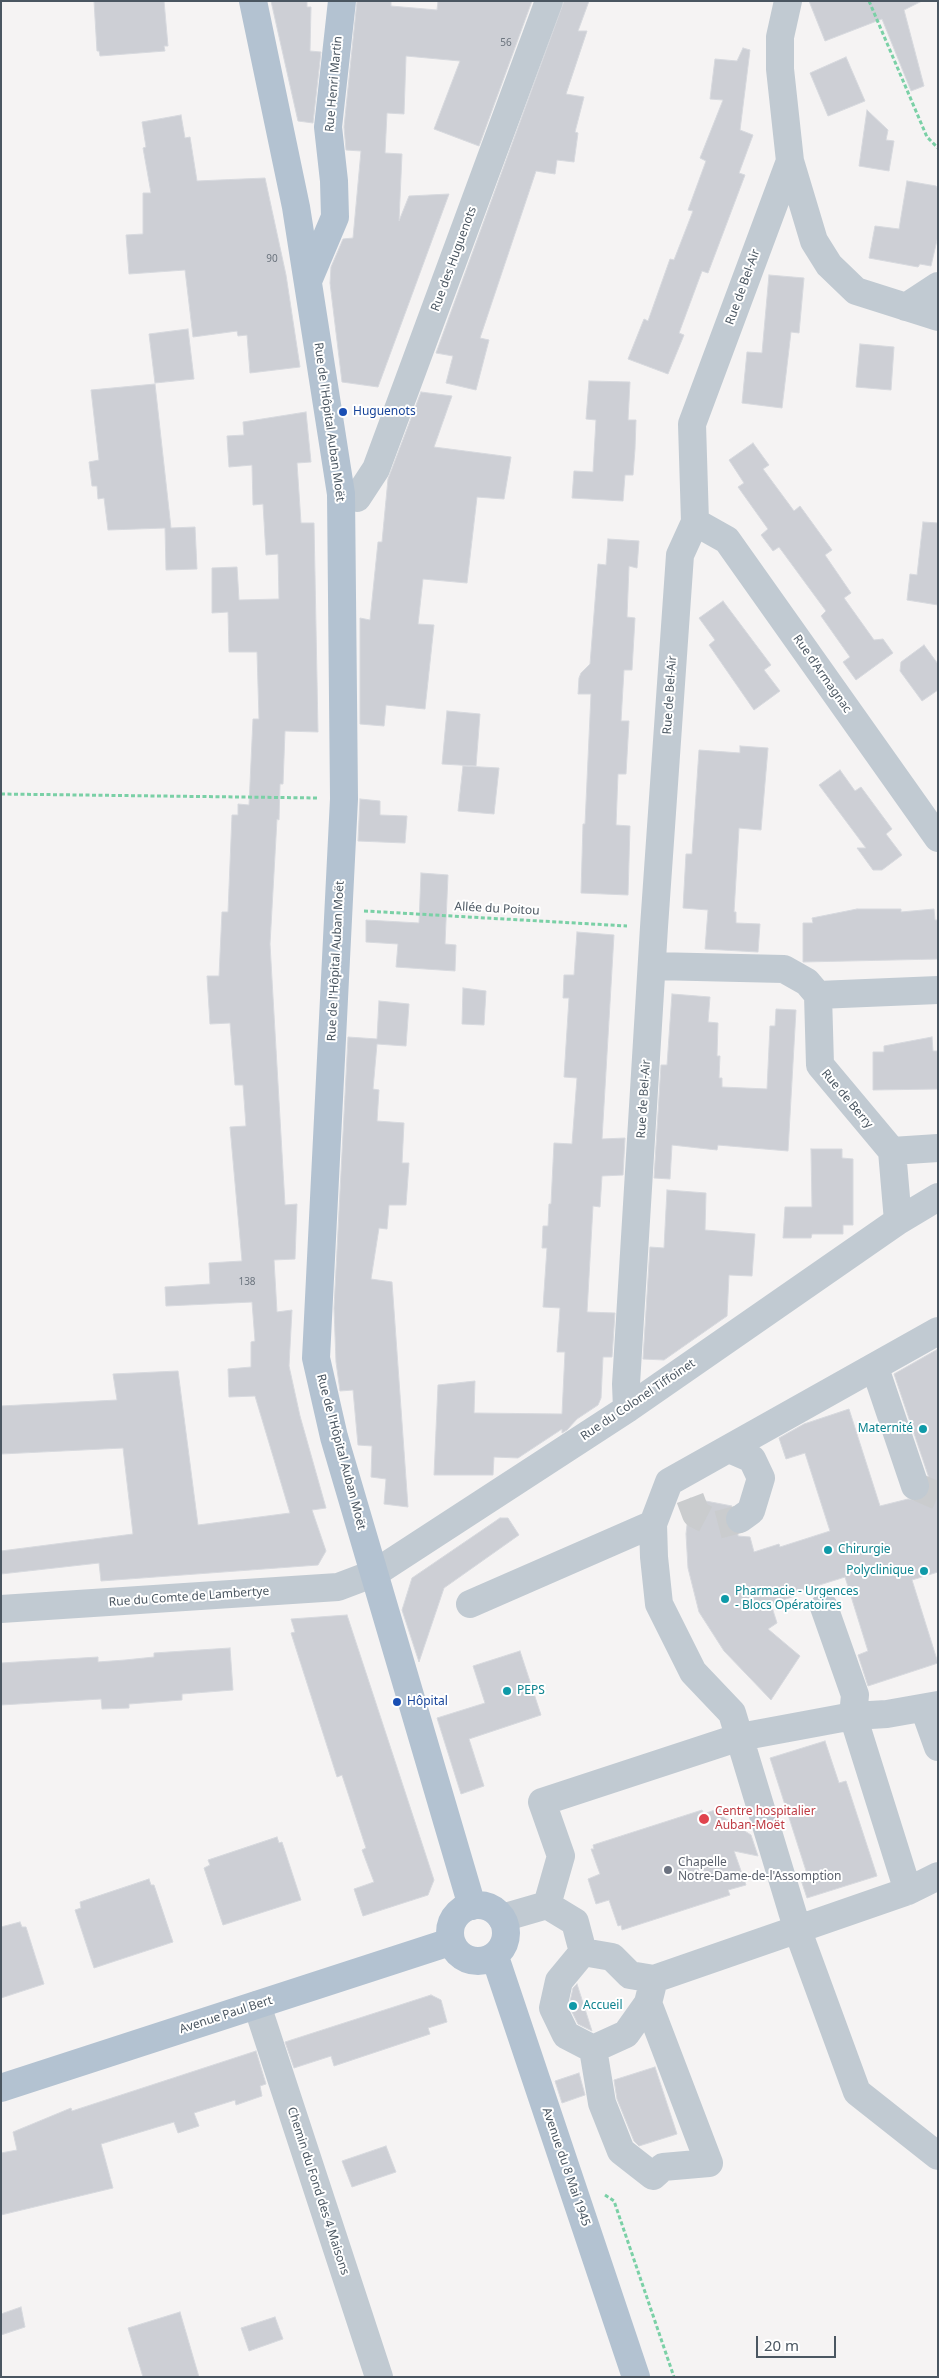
<!DOCTYPE html>
<meta charset="utf-8">
<style>
body{margin:0}
#map{position:relative;width:939px;height:2378px;overflow:hidden;background:#f5f3f3;font-family:"Noto Sans",sans-serif}
canvas{display:block}
.frame{position:absolute;inset:0;border:2px solid #4a5661;pointer-events:none}
.scale{position:absolute;left:756px;top:2336px;width:80px;height:22px;box-sizing:border-box;border:2px solid #4a5661;border-top:0;padding-left:6px;font-size:15px;line-height:18px;white-space:nowrap;color:#4a5661;-webkit-text-stroke:4px #fff;paint-order:stroke}
</style>
<div id="map">
<canvas width="939" height="2378"></canvas>
<div class="frame"></div>
<div class="scale">20 m</div>
</div>
<script>
const context = document.querySelector('canvas').getContext('2d');
context.lineJoin = 'round';
function fillPath(path, color) { context.fillStyle = color; context.fill(path, 'evenodd'); }
const toPath = rows => new Path2D(rows.map(r => 'M' + r).join(''));
function strokePath(path, color, width, dash) { context.strokeStyle = color; context.lineWidth = width; context.lineCap = dash ? 'butt' : 'round'; context.setLineDash(dash || []); context.stroke(path); }
function label(font, color, halo, rows, align = 'center') {
  context.font = font + ' "Noto Sans",sans-serif'; context.lineWidth = 4; context.setLineDash([]); context.textBaseline = 'middle'; context.strokeStyle = halo; context.fillStyle = color; for (const [text, x, y, turn = 0] of rows) {
    context.save(); context.translate(x, y); context.rotate((+turn || 0) * Math.PI / 180); context.textAlign = isNaN(turn) ? turn : align; if (halo) context.strokeText(text, 0, 0); context.fillText(text, 0, 0); context.restore();
  }
}
const building = toPath([
 [94,1,164,1,168,46,164,46,165,51,100,56,99,51,97,51,94,1],
 [271,1,307,1,307,7,311,7,310,51,321,52,313,123,298,121,271,1],
 [357,1,391,1,391,6,437,10,438,1,532,1,479,146,434,129,460,61,406,56,404,114,387,113,385,153,402,154,399,221,409,196,449,194,378,387,342,382,330,283,331,267,343,239,353,238,361,151,346,150,344,127,357,1],
 [564,1,589,1,578,31,587,31,566,94,584,97,575,132,578,133,574,162,557,160,555,174,536,171,480,338,489,340,476,390,446,383,453,356,436,353,564,1],
 [809,1,922,1,904,10,924,86,911,91,882,19,825,41,809,1],
 [743,48,750,50,740,130,753,135,739,173,745,175,708,273,702,271,679,333,684,335,668,374,628,359,644,319,648,321,670,259,674,260,693,211,688,210,706,161,700,158,723,100,710,99,715,59,737,61,743,48],
 [846,57,865,101,828,116,810,73,846,57],
 [867,110,888,130,886,140,894,141,889,171,859,166,867,110],
 [181,115,185,138,190,137,197,181,265,178,286,275,300,367,250,373,247,335,238,336,237,331,193,337,185,270,129,274,126,235,143,234,143,193,151,193,143,148,146,147,142,122,181,115],
 [907,181,936,186,938,189,938,236,931,266,920,264,918,267,869,258,875,226,899,229,907,181],
 [769,275,804,278,799,333,791,332,782,408,742,403,747,352,762,353,769,275],
 [188,329,194,379,155,383,149,334,188,329],
 [860,344,894,347,891,390,856,387,860,344],
 [589,381,630,382,628,420,636,420,635,449,633,475,625,475,623,501,572,498,574,471,593,472,596,420,586,419,589,381],
 [155,384,171,528,195,527,197,569,166,570,165,528,108,530,104,498,98,499,97,486,92,486,89,462,99,460,91,390,155,384],
 [421,392,452,396,434,447,511,457,504,499,477,497,467,583,423,579,418,624,434,625,425,709,386,705,384,726,360,724,360,618,370,620,378,542,382,542,388,479,421,392],
 [306,412,311,462,297,463,301,523,314,523,318,732,285,731,283,784,280,784,279,820,277,819,270,944,273,997,285,1205,297,1204,295,1259,274,1260,277,1312,292,1310,289,1366,300,1416,326,1508,312,1510,326,1551,318,1565,101,1581,99,1563,1,1574,1,1551,133,1534,123,1448,1,1454,1,1406,117,1400,113,1374,178,1371,198,1525,290,1513,255,1396,229,1397,228,1369,251,1367,251,1342,255,1341,252,1302,166,1306,165,1287,210,1284,209,1263,242,1261,230,1127,246,1126,243,1085,235,1085,230,1023,210,1024,207,976,219,976,222,912,228,912,232,815,238,815,238,804,249,805,253,719,259,719,257,652,229,652,228,612,212,613,212,568,237,567,239,600,279,599,278,554,266,555,263,504,253,505,252,465,229,467,227,436,244,435,243,422,306,412],
 [753,443,769,465,763,469,794,511,800,506,832,550,825,555,851,593,844,598,874,640,883,639,893,653,856,680,843,662,850,657,821,616,826,611,779,547,773,551,761,535,768,529,738,487,744,483,729,460,753,443],
 [923,522,938,523,938,605,907,600,910,574,917,575,923,522],
 [608,539,639,541,637,568,629,566,627,617,635,618,632,670,624,670,621,721,629,721,626,774,618,774,616,825,630,826,628,895,581,893,583,824,585,824,591,694,578,694,579,678,581,673,590,664,598,564,606,565,608,539],
 [723,601,771,665,764,670,780,691,754,710,709,645,715,640,699,618,723,601],
 [924,645,938,664,938,690,922,701,900,671,901,662,924,645],
 [447,711,480,714,476,766,442,764,447,711],
 [740,746,768,748,761,830,739,828,734,912,736,912,736,923,760,924,758,952,705,949,708,910,683,908,686,854,692,854,699,750,740,753,740,746],
 [463,766,499,768,494,814,458,811,463,766],
 [840,770,855,791,861,787,892,829,886,834,902,855,882,870,873,870,857,848,866,848,819,785,840,770],
 [360,799,380,801,380,815,407,816,405,843,358,841,360,799],
 [421,873,448,875,445,944,456,945,455,971,396,967,398,944,366,942,366,920,419,923,421,873],
 [857,909,901,909,901,912,934,909,935,920,938,920,938,959,803,962,803,923,813,923,812,918,857,909],
 [577,932,614,935,602,1139,625,1138,623,1175,602,1176,600,1207,593,1206,587,1312,615,1313,612,1357,603,1357,601,1398,598,1405,577,1419,567,1430,562,1433,562,1429,518,1458,494,1457,493,1475,434,1475,438,1385,475,1381,474,1413,562,1414,565,1352,557,1352,560,1308,543,1307,547,1248,542,1248,543,1226,548,1226,549,1204,551,1204,554,1143,572,1144,577,1078,564,1077,569,998,563,998,564,975,574,975,577,932],
 [463,988,486,991,484,1025,462,1024,463,988],
 [672,994,710,997,708,1022,718,1023,717,1056,720,1056,719,1078,722,1078,722,1087,767,1089,770,1026,775,1026,776,1009,796,1010,788,1151,718,1145,717,1150,672,1145,670,1179,654,1178,661,1065,667,1065,672,994],
 [379,1001,409,1004,406,1046,377,1044,373,1089,379,1090,377,1121,404,1123,402,1163,409,1163,406,1205,389,1205,387,1229,379,1228,371,1279,392,1282,408,1507,384,1504,386,1479,371,1477,372,1446,358,1445,353,1390,340,1391,336,1362,334,1308,348,1037,377,1039,379,1001],
 [932,1037,933,1051,938,1051,938,1089,873,1090,873,1052,884,1052,884,1046,932,1037],
 [811,1149,842,1149,842,1158,853,1159,853,1225,843,1225,843,1234,812,1234,811,1238,783,1238,785,1207,812,1207,811,1149],
 [667,1190,706,1193,705,1230,755,1234,752,1276,729,1275,727,1316,664,1360,643,1359,650,1247,664,1248,667,1190],
 [938,1349,938,1572,912,1580,938,1663,868,1686,858,1655,868,1651,845,1577,794,1593,795,1596,771,1604,777,1623,768,1629,800,1656,771,1700,724,1651,699,1612,688,1568,686,1534,690,1498,732,1506,726,1513,725,1521,727,1528,738,1534,738,1536,750,1537,754,1552,779,1544,780,1547,830,1531,805,1453,786,1459,779,1438,804,1424,849,1409,880,1506,908,1499,920,1501,929,1494,930,1481,894,1374,938,1349],
 [500,1518,508,1518,519,1535,444,1588,419,1662,402,1610,412,1578,500,1518],
 [347,1615,434,1880,428,1895,363,1916,354,1889,374,1882,362,1850,366,1848,342,1775,337,1777,291,1633,295,1632,291,1619,347,1615],
 [230,1648,233,1690,182,1694,182,1700,129,1704,129,1708,102,1709,101,1699,1,1705,1,1663,98,1657,98,1662,125,1660,154,1657,154,1653,230,1648],
 [520,1651,541,1715,469,1739,484,1786,461,1794,437,1718,485,1703,473,1666,520,1651],
 [825,1741,839,1783,846,1781,877,1876,807,1898,801,1880,808,1877,770,1758,825,1741],
 [720,1808,723,1817,751,1835,758,1856,734,1851,746,1885,728,1890,730,1895,622,1930,621,1925,618,1926,609,1900,596,1904,588,1879,600,1874,591,1849,594,1849,593,1845,702,1810,704,1814,720,1808],
 [277,1837,279,1843,282,1842,301,1900,223,1925,204,1868,210,1865,208,1860,277,1837],
 [149,1879,151,1885,154,1885,173,1942,94,1968,75,1910,81,1908,80,1902,149,1879],
 [20,1922,22,1927,26,1927,44,1984,1,1998,1,1927,20,1922],
 [577,1984,592,2031,578,2024,569,2006,573,1988,577,1984],
 [431,1995,441,2000,447,2022,428,2028,430,2034,334,2066,331,2056,294,2068,285,2042,431,1995],
 [256,2051,266,2084,260,2086,262,2096,236,2105,235,2100,194,2113,199,2126,178,2133,174,2122,101,2144,113,2188,1,2215,1,2153,17,2150,13,2132,71,2108,72,2111,256,2051],
 [655,2067,677,2134,639,2146,634,2141,617,2099,614,2080,655,2067],
 [579,2073,585,2095,562,2103,555,2081,579,2073],
 [386,2146,396,2172,352,2187,342,2161,386,2146],
 [21,2307,25,2327,1,2335,1,2314,21,2307],
 [180,2312,199,2377,143,2377,128,2328,180,2312],
 [275,2317,283,2339,249,2351,241,2328,275,2317]
]);
fillPath(building, '#cdcfd5');
strokePath(building, '#d7d9de', 1);
strokePath(toPath([
 [915,1486,938,1496],
 [690,1498,696,1514,717,1525,740,1519]
]), '#caccce', 28, [28, 14]);
strokePath(toPath([
 [869,1,927,137,938,148],
 [1,794,318,798],
 [364,911,627,926],
 [605,2195,614,2201,674,2377]
]), '#7ad0a6', 3, [4, 2.5]);
strokePath(toPath([
 [790,161,814,241,829,265,856,291,938,317],
 [906,307,938,286],
 [341,494,357,498,376,469,549,1],
 [695,522,727,540,938,838],
 [653,966,784,969,807,982,818,995,820,1065,892,1151,898,1221],
 [818,995,938,990],
 [892,1151,938,1148],
 [938,1331,669,1482,653,1524,654,1557,659,1604,693,1672,732,1713,798,1931,857,2092,938,2156],
 [875,1368,915,1486],
 [627,1409,626,1384,654,927,680,555,695,522,692,424,790,161,780,69,780,37,788,1],
 [729,1449,752,1459,761,1478,751,1511,740,1519],
 [470,1604,653,1524],
 [1,1609,338,1587,375,1573,627,1409,898,1221,938,1197],
 [924,1708,938,1747],
 [908,1891,938,1876],
 [547,1905,561,1856,542,1802,740,1737,853,1716,887,1714,938,1705],
 [502,1918,547,1905,575,1922,583,1952,559,1981,553,2008,566,2035,593,2049,626,2034,648,2003,654,1979,908,1891,853,1716,855,1695,824,1607],
 [583,1952,612,1957,630,1975,654,1979],
 [257,2005,379,2377],
 [593,2049,602,2103,621,2151,653,2176,663,2167,709,2163,648,2003]
]), '#c1cad2', 28);
strokePath(toPath([
 [253,1,296,207,341,494,344,799,316,1358,334,1437,472,1906],
 [308,281,335,217,334,181,328,127,342,1],
 '450 1933a28 28 0 1 1 56 0a28 28 0 1 1-56 0Z',
 [495,1957,636,2377],
 [1,2088,450,1942]
]), '#b3c2d1', 28);
for (const [x, y, r, color] of [
 [343,412,5,"#1a4fb4"],
 [923,1429,5,"#0f9aa8"],
 [828,1550,5,"#0f9aa8"],
 [924,1571,5,"#0f9aa8"],
 [725,1599,5,"#0f9aa8"],
 [507,1691,5,"#0f9aa8"],
 [397,1702,5,"#1a4fb4"],
 [704,1819,6,"#e0444e"],
 [668,1870,5,"#6b7280"],
 [573,2006,5,"#0f9aa8"]
]) { const dot = new Path2D(); dot.arc(x, y, r, 0, 2 * Math.PI); context.fillStyle = color; context.fill(dot); strokePath(dot, '#fff', 2); }
label('10px', '#6b747e', null, [
 ["56",506,43],
 ["90",272,259],
 ["138",247,1282]
]);
label('12px', '#4a5661', '#fff', [
 ["Rue Henri Martin",334,84,-85],
 ["Rue des Huguenots",454,259,-70],
 ["Rue de Bel-Air",743,287,-70],
 ["Rue de l'Hôpital Auban Moët",329,422,82],
 ["Rue d'Armagnac",822,674,55],
 ["Rue de Bel-Air",670,695,-86],
 ["Allée du Poitou",497,909,3],
 ["Rue de l'Hôpital Auban Moët",336,961,-87],
 ["Rue de Bel-Air",644,1099,-86],
 ["Rue de Berry",847,1099,50],
 ["Rue du Colonel Tiffoinet",638,1400,-34],
 ["Rue de l'Hôpital Auban Moët",341,1452,75],
 ["Rue du Comte de Lambertye",189,1597,-4],
 ["Avenue Paul Bert",226,2015,-18],
 ["Avenue du 8 Mai 1945",566,2167,71],
 ["Chemin du Fond des 4 Maisons",318,2191,72]
]);
label('12px', '#164399', '#fff', [
 ["Huguenots",353,412],
 ["Hôpital",407,1702]
], 'left');
label('12px', '#0d838f', '#fff', [
 ["Maternité",913,1429,"right"],
 ["Chirurgie",838,1550],
 ["Polyclinique",914,1571,"right"],
 ["Pharmacie - Urgences",735,1592],
 ["- Blocs Opératoires",735,1606],
 ["PEPS",517,1691],
 ["Accueil",583,2006]
], 'left');
label('12px', '#be3a42', '#fff', [
 ["Centre hospitalier",715,1812],
 ["Auban-Moët",715,1826]
], 'left');
label('12px', '#5b616d', '#fff', [
 ["Chapelle",678,1863],
 ["Notre-Dame-de-l'Assomption",678,1877]
], 'left');
</script>
